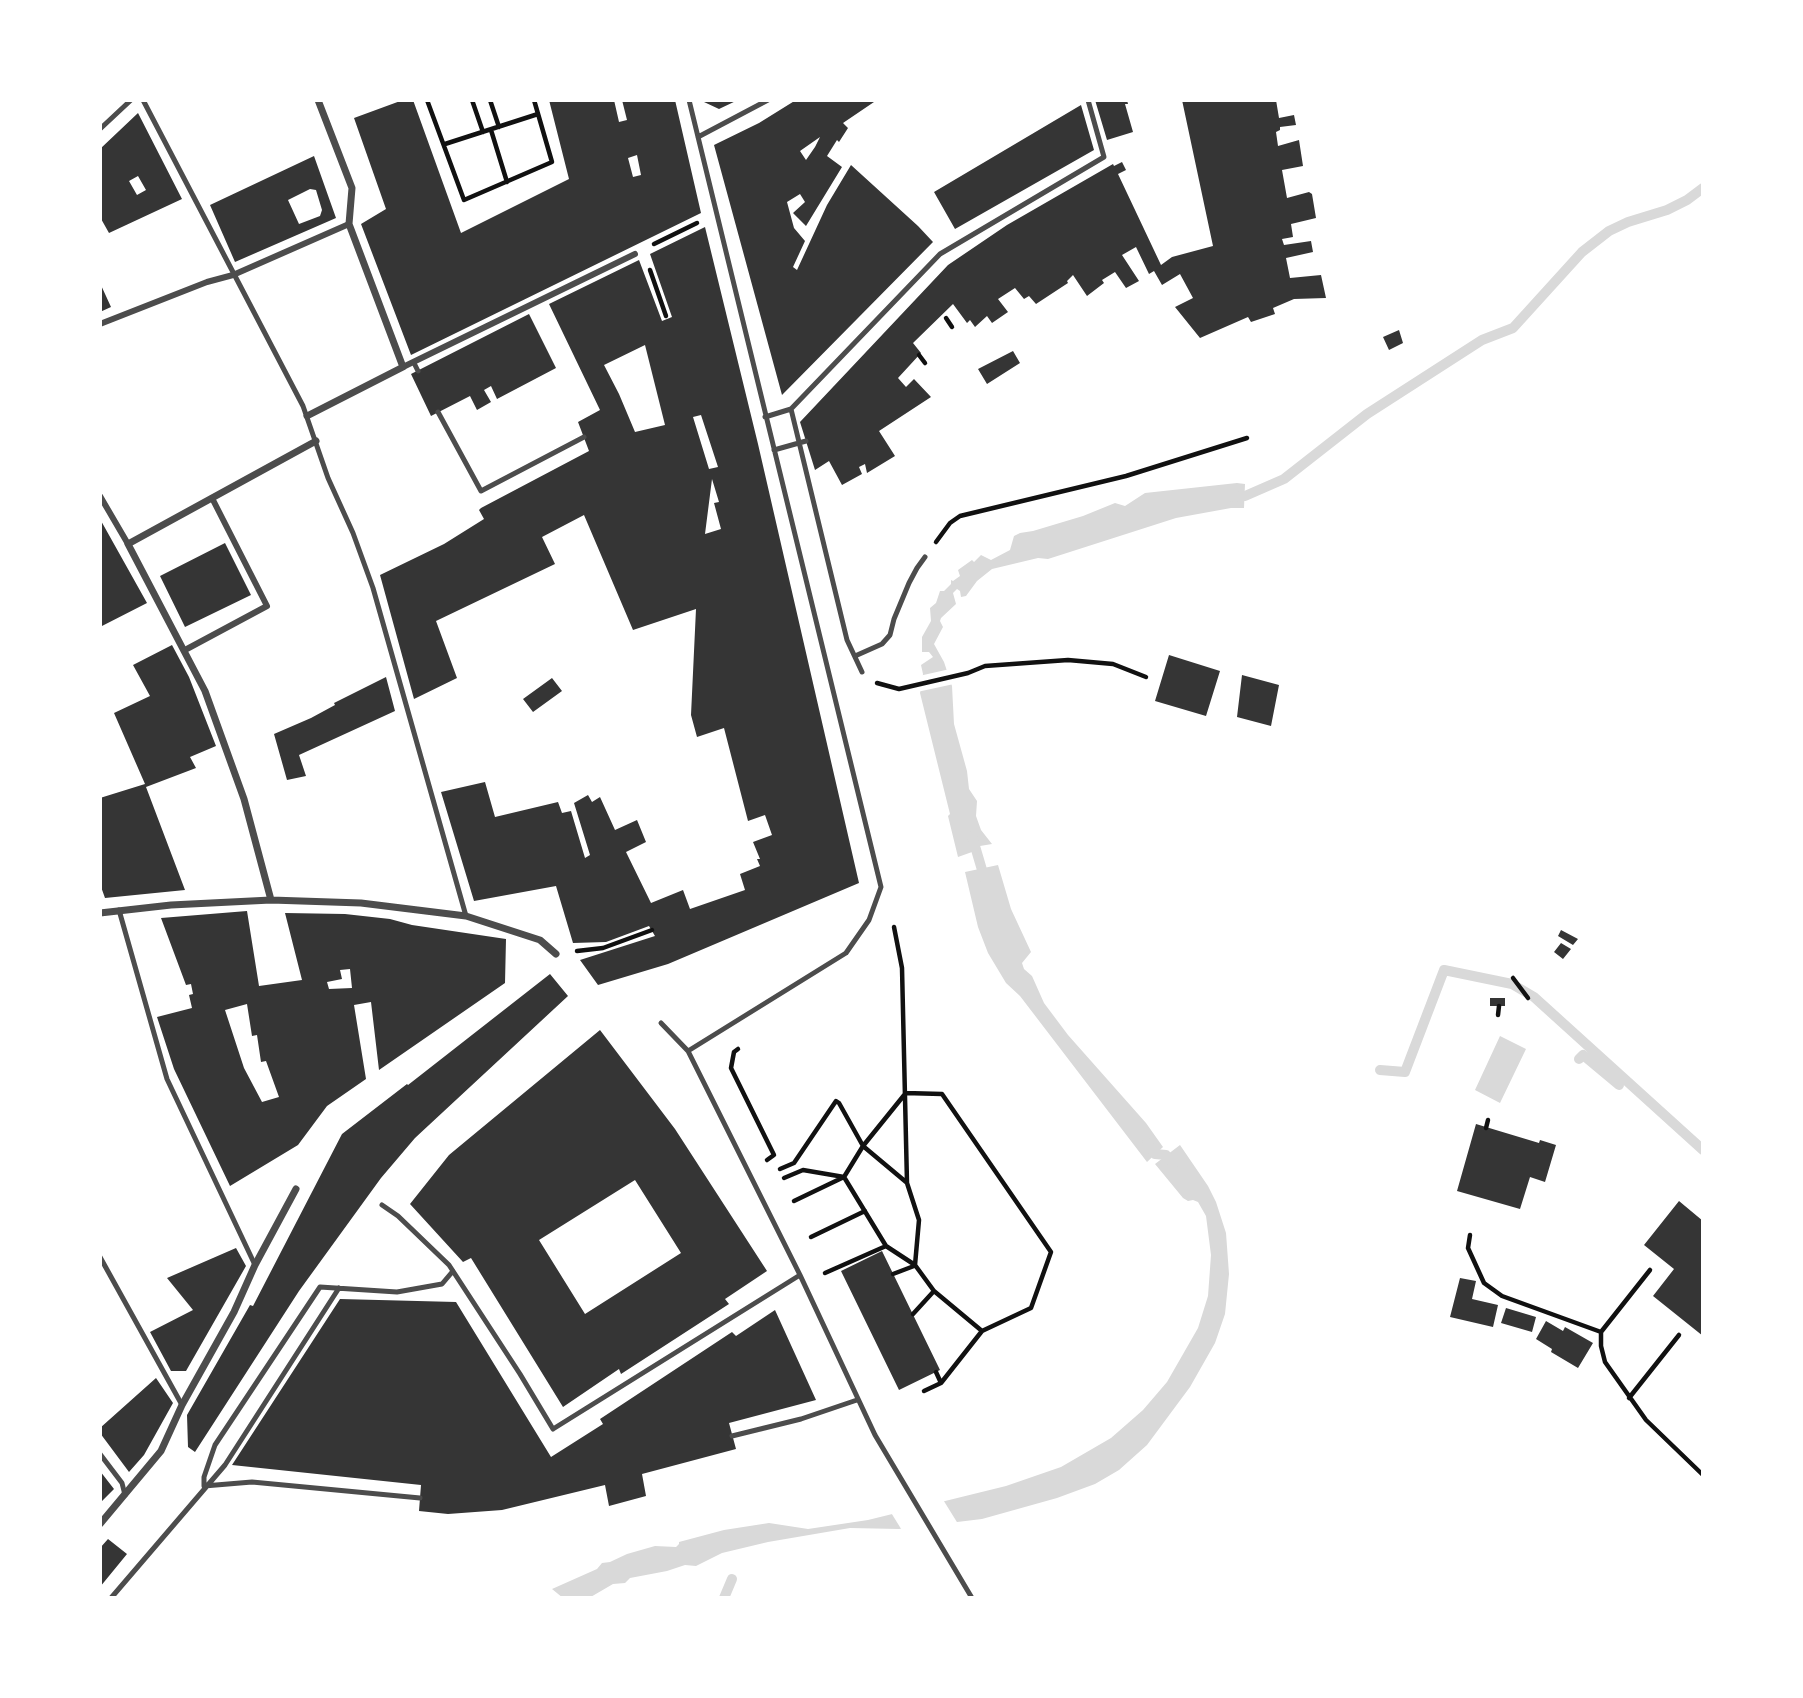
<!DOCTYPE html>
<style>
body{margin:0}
#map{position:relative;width:1803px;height:1698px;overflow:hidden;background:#fff;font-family:Cabin,sans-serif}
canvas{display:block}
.frame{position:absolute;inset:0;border:102px solid #fff;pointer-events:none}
</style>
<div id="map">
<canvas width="1803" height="1698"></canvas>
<div class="frame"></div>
</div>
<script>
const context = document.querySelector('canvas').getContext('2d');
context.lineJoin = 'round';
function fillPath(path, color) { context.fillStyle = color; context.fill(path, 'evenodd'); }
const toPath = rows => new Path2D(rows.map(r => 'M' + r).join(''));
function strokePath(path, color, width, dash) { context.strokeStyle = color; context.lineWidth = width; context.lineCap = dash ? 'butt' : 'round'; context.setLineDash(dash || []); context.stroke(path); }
fillPath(toPath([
 [1237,483,1245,484,1244,508,1231,508,1176,518,1048,559,1038,558,992,569,977,581,966,596,961,597,960,591,957,589,953,593,956,604,941,618,940,621,943,627,934,644,944,662,952,686,954,724,967,771,969,789,977,801,976,816,981,830,992,844,974,847,972,852,958,857,948,816,950,814,920,693,923,674,921,665,933,657,929,652,922,652,922,637,931,621,930,608,936,603,940,591,944,591,951,584,951,580,953,581,960,576,958,570,972,560,974,562,981,555,991,560,1010,550,1014,536,1020,533,1033,531,1083,516,1115,503,1125,506,1145,493],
 [998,865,1011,909,1031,952,1022,963,1024,969,1032,976,1044,1003,1068,1035,1146,1123,1163,1147,1147,1162,1020,996,1006,983,988,953,978,927,965,872],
 [1500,1036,1526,1049,1500,1103,1475,1090],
 [1180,1145,1208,1186,1216,1202,1226,1233,1229,1274,1225,1314,1215,1343,1190,1387,1147,1445,1119,1470,1095,1484,1057,1498,982,1519,899,1529,850,1528,768,1542,722,1553,696,1566,685,1565,667,1571,630,1578,625,1583,613,1584,589,1598,563,1598,552,1589,597,1569,602,1563,610,1562,627,1554,655,1546,676,1547,679,1544,679,1542,724,1530,769,1523,808,1529,868,1520,1006,1486,1061,1467,1111,1438,1143,1410,1167,1382,1198,1328,1208,1296,1211,1255,1206,1216,1198,1202,1193,1200,1188,1201,1183,1198,1155,1164]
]), '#d9d9d9');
fillPath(toPath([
 [950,669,954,684,917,692,919,676],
 [942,1498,960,1527,903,1532,890,1511]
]), '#fff');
strokePath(toPath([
 [1231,497,1245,496,1284,479,1367,414,1482,340,1513,328,1582,252,1609,231,1628,222,1667,210,1687,200,1703,188],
 [972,836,985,880],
 [1579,1059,1583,1055,1619,1085],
 [1380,1070,1405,1072,1444,970,1512,984,1534,997,1703,1150],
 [1147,1143,1155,1154,1166,1155,1173,1164],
 [724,1598,732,1579]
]), '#d9d9d9', 10);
fillPath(toPath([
 [403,100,413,100,461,233,569,179,549,100,614,100,619,122,627,120,622,100,675,100,701,213,411,355,361,224,386,209,354,118],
 [637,155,641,175,633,177,628,158],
 [704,100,738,100,719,109,704,102],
 [796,100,872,100,874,102,843,123,848,128,839,142,837,140,827,156,842,167,806,226,793,213,805,202,800,194,787,202,794,228,805,241,793,267,797,270,827,205,851,165,918,226,933,242,782,395,714,145,759,123],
 [820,137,815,147,806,160,800,151],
 [1095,100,1127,100,1128,104,1125,104,1133,132,1107,140],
 [1182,100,1276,100,1279,118,1294,115,1296,125,1280,127,1280,130,1276,132,1278,146,1299,140,1303,166,1282,170,1287,198,1309,192,1312,194,1316,218,1291,224,1293,237,1282,239,1284,245,1311,241,1313,252,1286,258,1290,278,1321,275,1326,298,1294,299,1273,308,1275,314,1251,322,1248,317,1200,338,1175,307,1193,298,1180,274,1162,285,1154,271,1149,274,1136,247,1122,255,1139,281,1126,288,1115,272,1102,280,1104,283,1087,296,1073,275,1067,281,1068,283,1036,304,1029,296,1024,299,1015,288,998,299,1008,312,992,323,987,316,975,327,970,320,967,323,953,304,913,343,921,353,898,378,906,387,914,379,931,397,879,431,895,456,867,473,865,464,859,467,862,474,842,485,829,461,815,470,800,422,948,265,1007,225,1113,164,1114,166,1122,162,1126,170,1118,174,1161,265,1172,257,1213,246],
 [1081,105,1094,150,955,229,934,192],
 [138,113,182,199,109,233,100,217,100,149],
 [138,176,146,190,137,195,129,181],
 [314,156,336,218,235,262,210,205],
 [310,189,316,190,322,210,320,216,299,224,288,200],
 [705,227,758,444,859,883,668,964,598,985,580,960,655,936,649,926,606,942,573,943,556,886,474,901,441,792,485,782,495,817,558,802,562,813,571,811,585,858,590,855,574,803,588,795,592,802,600,797,615,830,637,820,646,842,626,852,651,903,683,890,690,909,745,890,740,874,760,866,757,859,760,859,753,842,772,835,765,815,748,821,724,728,697,737,691,715,696,609,633,630,584,515,542,537,555,564,436,621,457,678,414,699,380,575,444,544,484,519,479,510,481,508,589,451,578,422,600,410,549,304,639,260,662,321,672,317,650,254],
 [645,345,665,425,635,432,619,394,604,365],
 [701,415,718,467,709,469,693,417],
 [712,479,719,502,714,503,721,529,705,534],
 [100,283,111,307,100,312],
 [529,314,556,368,497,399,491,386,484,390,491,402,477,410,470,396,431,416,411,374],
 [1399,330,1403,343,1389,350,1383,337],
 [1013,351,1020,363,987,384,978,369],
 [100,519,147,603,100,627],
 [225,543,251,595,185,627,160,576],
 [172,645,189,677,216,746,190,757,196,768,146,787,185,890,105,898,100,884,100,798,145,784,114,713,150,696,133,665],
 [1169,655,1220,671,1206,716,1155,701],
 [1242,675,1279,685,1271,726,1237,717],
 [386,677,395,711,299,755,306,776,287,780,274,734,311,718,335,705,334,703],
 [552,678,562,691,533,712,523,699],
 [247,911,259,986,302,980,285,913,345,914,390,919,412,925,506,939,505,983,379,1070,371,1002,354,1005,366,1079,327,1106,298,1145,230,1186,174,1069,157,1017,192,1008,189,995,193,994,191,984,186,985,161,918],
 [350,969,352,988,329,989,327,982,342,979,340,970],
 [247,1004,252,1036,257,1035,261,1062,266,1061,279,1097,262,1102,244,1068,225,1010],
 [1561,930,1578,939,1573,945,1558,936],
 [1561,943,1571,949,1563,959,1554,952],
 [550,974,568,996,415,1138,381,1178,299,1291,195,1452,188,1447,187,1415,250,1305,253,1306,342,1134,407,1084,408,1085],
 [1490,998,1505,998,1505,1006,1490,1006],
 [600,1030,675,1129,767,1271,725,1299,729,1304,621,1374,619,1369,563,1407,471,1258,463,1262,410,1204,449,1155],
 [635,1180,681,1253,585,1314,539,1240],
 [1476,1124,1539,1143,1540,1140,1556,1145,1545,1182,1530,1177,1520,1209,1457,1191],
 [1679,1201,1703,1221,1703,1336,1653,1296,1674,1269,1644,1245],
 [236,1248,246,1266,186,1371,171,1371,150,1332,193,1310,167,1278],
 [882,1251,940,1370,899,1390,841,1271],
 [1460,1278,1476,1281,1472,1299,1498,1305,1493,1327,1450,1317],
 [340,1299,456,1302,551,1457,603,1424,600,1419,732,1332,736,1336,775,1310,816,1400,729,1423,736,1449,642,1474,646,1496,609,1506,605,1485,502,1510,448,1514,419,1511,421,1485,232,1465],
 [1506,1308,1536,1317,1532,1332,1501,1323],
 [1546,1321,1563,1331,1565,1327,1593,1343,1578,1368,1551,1352,1552,1349,1536,1339],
 [156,1378,173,1403,144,1455,129,1472,100,1433,100,1428],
 [100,1471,114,1489,100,1503],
 [108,1539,127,1554,100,1587,100,1548]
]), '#353535');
strokePath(toPath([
 [427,100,464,200,552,162,534,100],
 [472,100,483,132],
 [490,100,499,127],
 [491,130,507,182],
 [445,144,538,114],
 [654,244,697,223],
 [650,270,666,316],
 [946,318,952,327],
 [919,355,925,363],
 [936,542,950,523,960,516,1126,476,1247,438],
 [877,683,899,689,968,673,985,666,1068,660,1113,664,1146,677],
 [894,927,902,968,907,1183,919,1220,915,1265],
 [577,951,603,948,652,930],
 [1513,978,1528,998],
 [1498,1015,1499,1006],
 [738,1049,734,1052,731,1068,774,1155,767,1160],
 [905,1093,942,1094,1051,1252,1031,1308,982,1331,941,1383,924,1391],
 [1486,1128,1488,1120],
 [780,1169,794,1163,836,1101,839,1103,863,1146,906,1182],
 [784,1178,803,1170,844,1177,886,1246,915,1265,934,1291,982,1331],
 [794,1201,844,1177,863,1146,905,1094],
 [1470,1235,1468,1248,1484,1283,1502,1296,1601,1332],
 [811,1237,865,1211],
 [1650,1270,1601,1332,1601,1346,1605,1362,1646,1420,1703,1475],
 [825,1273,886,1246],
 [893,1274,914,1266],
 [913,1314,934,1291],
 [936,1372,941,1383],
 [1629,1398,1679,1335]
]), '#111', 4.5);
strokePath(toPath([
 [143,100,303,406,328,478,353,533,373,588,466,916],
 [100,129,131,100],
 [698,137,768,100],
 [414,363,418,371],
 [791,409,847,640,862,672],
 [438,412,481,491,584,437],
 [765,417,791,409,940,254,1104,157,1088,100],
 [774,450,806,441],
 [855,656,882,644,890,635,894,619,909,583,917,568,925,557],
 [119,910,167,1079,255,1265],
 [661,1023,688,1051,800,1275,875,1435,972,1598],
 [688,1051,846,953,869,920,881,887,689,100],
 [382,1205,398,1216,449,1265,520,1374,553,1429,800,1275],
 [100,1257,182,1405],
 [732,1436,801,1419,857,1400],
 [100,1454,122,1483,125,1495],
 [204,1486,204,1477,215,1445,320,1287,397,1292,442,1284,453,1271],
 [204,1486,252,1482,420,1498],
 [111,1598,225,1465,339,1288]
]), '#4c4c4c', 5);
strokePath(toPath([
 [100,324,207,282,233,275,349,224],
 [403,367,635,254],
 [100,496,128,544],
 [185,650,267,606,212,498]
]), '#4c4c4c', 6);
strokePath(toPath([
 [307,416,403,367,349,224,352,188,318,100],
 [271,900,244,799,205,691,128,544,316,441],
 [100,913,171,905,271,900,361,903,466,916,540,940,556,954],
 [100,1524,161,1451,182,1405,234,1312,255,1265,296,1189]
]), '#4c4c4c', 7);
</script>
